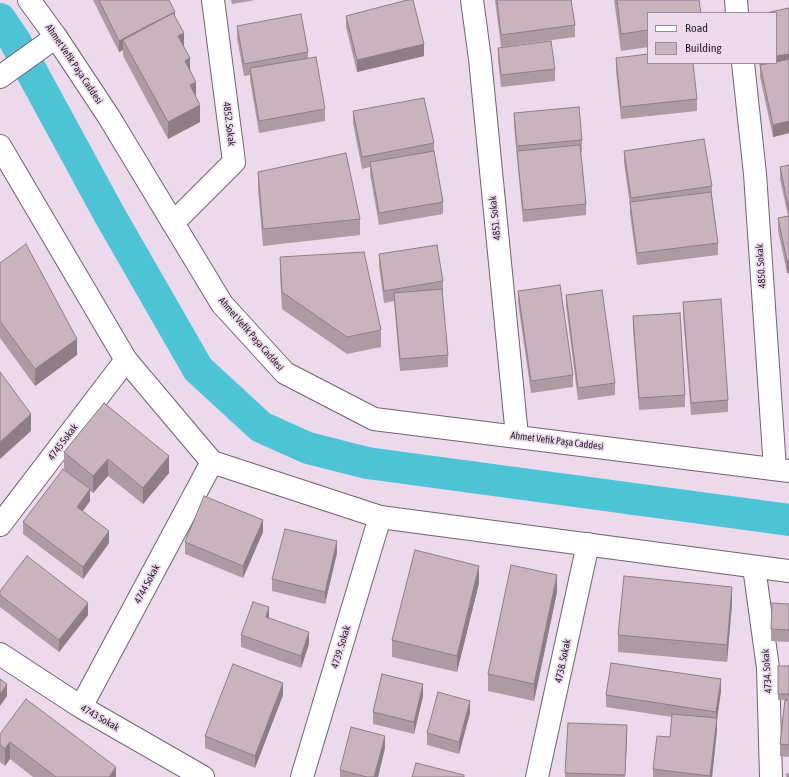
<!DOCTYPE html>
<meta charset="utf-8">
<style>
body{margin:0}
#map{position:relative;width:789px;height:777px;overflow:hidden;background:#ecdaec;font-family:"Asap Condensed",sans-serif}
canvas{display:block}
.legend{position:absolute;left:647px;top:12px;width:130px;height:52px;box-sizing:border-box;background:#ecdaec;border:1px solid #9b8e9b;margin:0;padding:5px 7px;list-style:none;font-size:12px;color:#221b22}
.legend li{display:flex;align-items:center;gap:8px;height:20px}
.legend b{width:20px;border:1px solid #9b8e9b}
</style>
<div id="map">
<canvas width="789" height="777"></canvas>
<ul class="legend">
<li><b style="height:5px;background:#fff"></b>Road</li>
<li><b style="height:11px;background:#cbb3be"></b>Building</li>
</ul>
</div>
<script>
const context = document.querySelector('canvas').getContext('2d');
context.lineJoin = 'round';
const toPath = rows => new Path2D(rows.map(r => 'M' + r).join(''));
function strokePath(path, color, width, dash) { context.strokeStyle = color; context.lineWidth = width; context.lineCap = dash ? 'butt' : 'round'; context.setLineDash(dash || []); context.stroke(path); }
function fillPath(path, color) { context.fillStyle = color; context.fill(path, 'evenodd'); }
function label(font, color, halo, rows, align = 'center') {
  context.font = font + ' "Asap Condensed",sans-serif'; context.lineWidth = 3.5; context.setLineDash([]); context.textBaseline = 'middle'; context.strokeStyle = halo; context.fillStyle = color; for (const [text, x, y, turn = 0] of rows) {
    context.save(); context.translate(x, y); context.rotate((+turn || 0) * Math.PI / 180); context.textAlign = isNaN(turn) ? turn : align; if (halo) context.strokeText(text, 0, 0); context.fillText(text, 0, 0); context.restore();
  }
}
strokePath(toPath([
 [0,19,15,41,109,214,198,369,261,427,308,448,367,463,789,520]
]), '#4dc4d6', 32);
const street = toPath([
 [472,0,480,59,517,436],
 [736,0,737,13],
 [743,63,755,174,775,469],
 [0,77,56,37],
 [173,223,234,162,213,0],
 [0,525,126,360],
 [754,567,768,668,771,777],
 [0,654,81,707,203,777],
 [81,707,212,462],
 [302,777,380,517],
 [537,777,588,544]
]);
const secondary = toPath([
 [29,0,56,37,109,117,222,304,285,373,374,419,789,471],
 [0,146,126,360,212,462,380,517,789,571]
]);
strokePath(street, '#706171', 24);
strokePath(secondary, '#706171', 24);
strokePath(street, '#fff', 22);
strokePath(secondary, '#fff', 22);
fillPath(toPath([
 [93,0,169,0,175,17,184,47,196,96,200,122,168,139,123,56,123,50,119,52],
 [231,0,256,0,232,4],
 [495,0,571,0,575,25,575,37,501,47],
 [614,0,699,0,648,13,648,47,621,51],
 [789,8,789,133,773,137,760,77,760,68,759,63,776,63],
 [346,16,424,56,357,72,346,27],
 [237,26,308,52,308,58,325,109,325,121,259,133,250,80,250,75,244,76,237,38],
 [498,48,555,69,555,81,501,87,498,60],
 [616,58,697,99,697,111,621,119,616,70],
 [353,111,434,143,434,151,443,202,443,214,379,225,370,174,370,167,362,169,353,123],
 [514,113,582,140,582,152,581,152,586,204,586,215,523,222,514,125],
 [624,151,712,186,712,195,718,243,718,255,637,265,630,214,630,206,624,163],
 [789,165,789,273,787,273,778,230,778,218,788,216,780,179,780,167],
 [258,172,360,219,360,235,263,246,258,189],
 [379,254,443,281,443,293,442,293,448,355,448,367,400,371,394,301,384,303,379,266],
 [280,257,381,330,381,347,347,354,282,309,280,274],
 [0,263,77,355,35,386,0,338],
 [518,291,573,375,573,387,531,393,518,303],
 [566,295,615,383,615,395,578,400,566,306],
 [683,302,728,400,728,412,691,415,683,314],
 [633,316,685,395,685,407,639,410,633,328],
 [104,403,169,473,143,504,108,476,93,493,90,491,90,501,83,511,109,543,83,579,23,534,23,522,70,474,64,469,64,452],
 [263,532,243,578,185,554,185,542],
 [337,553,325,604,272,591,272,579],
 [479,583,457,672,392,657,392,640],
 [0,591,88,615,59,652,0,607],
 [557,592,534,701,488,691,488,674],
 [732,604,727,662,618,652,618,635],
 [789,604,789,642,771,641,771,629],
 [241,635,309,644,301,668,241,647],
 [778,666,789,666,789,757,780,756,780,744,785,700,778,700],
 [721,691,717,719,717,730,712,777,653,777,653,769,670,737,672,717,606,707,606,695],
 [283,695,255,768,205,748,205,736],
 [423,696,414,734,373,724,373,712],
 [470,713,459,754,427,745,427,733],
 [568,723,627,737,625,777,565,777],
 [0,734,116,777,33,777,10,759,5,766,0,762],
 [385,748,378,777,340,777,340,770]
]), '#af9aa3');
fillPath(toPath([
 [175,12,175,24,123,40,123,50,119,52,119,41],
 [184,33,184,50,178,36],
 [424,44,424,56,357,72,357,60],
 [789,54,789,65,761,69,761,63,776,63,776,56],
 [190,58,190,75,185,61],
 [196,82,196,99,190,85],
 [200,105,200,122,168,139,168,122],
 [789,121,789,133,773,137,773,125],
 [787,261,789,261,789,273,787,273],
 [77,339,77,355,35,386,35,369],
 [31,414,31,431,0,459,0,442],
 [169,456,169,473,143,504,143,488],
 [108,459,108,476,93,493,93,476],
 [90,489,90,501,77,519,77,507],
 [263,520,263,532,243,578,243,566],
 [109,531,109,543,83,579,83,567],
 [337,541,337,553,325,604,325,592],
 [479,566,479,583,457,672,457,656],
 [557,575,557,592,534,701,534,684],
 [732,587,732,604,727,662,727,645],
 [88,603,88,615,59,652,59,640],
 [269,607,269,619,266,617],
 [309,632,309,644,301,668,301,656],
 [721,679,721,691,717,719,717,730,712,777,710,777,716,724,716,712],
 [283,683,283,695,255,768,255,756],
 [7,684,7,696,0,706,0,694],
 [423,684,423,696,414,734,414,722],
 [470,701,470,713,459,754,459,742],
 [627,725,627,737,625,777],
 [385,736,385,748,378,777,374,777],
 [10,742,10,759,5,766,5,749],
 [116,767,116,777,109,777]
]), '#8e7d85');
const building = toPath([
 [99,0,169,0,175,12,174,13,173,13,149,25,119,41,99,0],
 [407,0,413,0,424,44,357,60,346,16,407,0],
 [497,0,571,0,575,25,501,35,497,0],
 [617,0,699,0,701,13,648,13,648,30,621,34,617,0],
 [789,8,789,54,776,56,776,13,766,13,789,8],
 [173,13,184,33,178,36,190,58,185,61,196,82,190,85,200,105,168,122,123,40,173,13],
 [301,14,308,52,244,64,237,26,301,14],
 [551,41,555,69,501,75,498,48,551,41],
 [648,54,648,63,693,63,697,99,621,107,616,58,648,54],
 [316,57,325,109,259,121,250,68,316,57],
 [789,59,789,121,773,125,760,65,771,63,776,63,776,62,789,59],
 [424,98,434,143,362,157,353,111,424,98],
 [579,107,582,140,517,146,514,113,579,107],
 [704,139,712,186,631,198,624,151,704,139],
 [580,145,586,204,523,210,517,151,580,145],
 [434,151,443,202,379,213,370,162,434,151],
 [346,153,360,219,263,229,258,172,346,153],
 [789,165,789,210,780,167,789,165],
 [711,192,718,243,637,253,630,202,711,192],
 [789,216,789,261,787,261,778,218,789,216],
 [26,244,77,339,35,369,0,321,0,263,26,244],
 [437,245,443,281,384,291,379,254,437,245],
 [364,252,381,330,347,337,282,292,280,257,364,252],
 [560,285,573,375,531,381,518,291,560,285],
 [442,289,448,355,400,359,394,293,442,289],
 [602,290,615,383,578,388,566,295,602,290],
 [721,299,728,400,691,403,683,302,721,299],
 [680,313,685,395,639,398,633,316,680,313],
 [0,372,31,414,0,442,0,372],
 [104,403,169,456,143,488,108,459,93,476,64,452,104,403],
 [63,469,90,489,77,507,109,531,83,567,23,522,63,469],
 [204,496,263,520,243,566,185,542,204,496],
 [285,529,337,541,325,592,272,579,285,529],
 [415,550,479,566,457,656,392,640,415,550],
 [27,556,88,603,59,640,0,595,0,591,27,556],
 [511,565,557,575,534,684,488,674,511,565],
 [624,576,732,587,727,645,618,635,624,576],
 [253,602,269,607,266,617,309,632,301,656,241,635,253,602],
 [772,603,789,604,789,630,771,629,772,603],
 [611,663,721,679,716,712,606,695,611,663],
 [233,664,283,683,255,756,205,736,233,664],
 [778,666,789,666,789,694,778,694,778,666],
 [382,674,423,684,414,722,373,712,382,674],
 [0,679,7,684,0,694,0,679],
 [438,692,470,701,459,742,427,733,438,692],
 [26,699,116,767,109,777,56,777,10,742,5,749,0,745,0,734,26,699],
 [785,700,789,700,789,745,780,744,785,700],
 [672,714,717,718,710,776,653,769,657,736,670,737,672,714],
 [568,723,627,725,625,775,565,773,568,723],
 [351,727,385,736,374,777,367,777,340,770,351,727],
 [416,763,464,775,464,777,412,777,416,763],
 [787,774,789,774,789,777,787,777,787,774]
]);
fillPath(building, '#cbb3be');
strokePath(building, '#8e7d85', 1);
label('10px', '#221b22', '#ecdaec', [
 ["Ahmet Vefik Paşa Caddesi",74,64,56],
 ["4852. Sokak",229,124,83],
 ["4851. Sokak",495,218,-96],
 ["4850. Sokak",761,266,-94],
 ["Ahmet Vefik Paşa Caddesi",251,334,49],
 ["Ahmet Vefik Paşa Caddesi",557,441,7],
 ["4745 Sokak",63,442,-53],
 ["4744 Sokak",147,584,-62],
 ["4739. Sokak",341,647,-73],
 ["4738. Sokak",563,661,-78],
 ["4734. Sokak",767,671,-94],
 ["4743 Sokak",100,718,30]
]);
</script>
